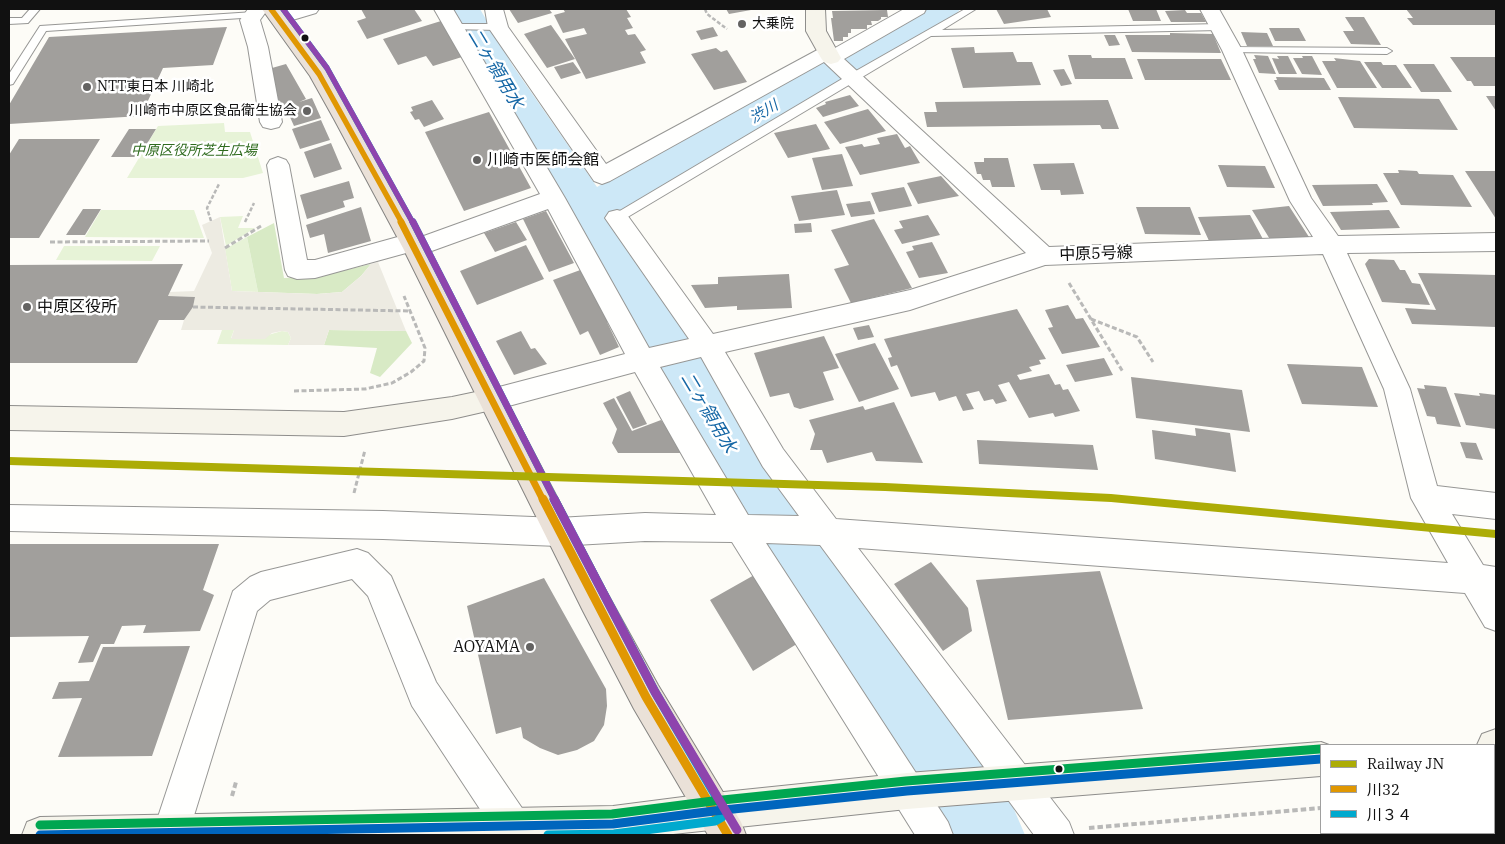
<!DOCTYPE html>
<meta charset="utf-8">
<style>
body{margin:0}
#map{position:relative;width:1505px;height:844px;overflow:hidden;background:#fdfcf7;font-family:"IBM Plex Serif","Noto Sans JP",serif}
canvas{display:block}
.frame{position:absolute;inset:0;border:10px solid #111;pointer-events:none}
.legend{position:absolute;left:1320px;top:744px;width:175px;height:90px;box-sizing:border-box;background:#fff;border:1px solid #a0a0a0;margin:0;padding:6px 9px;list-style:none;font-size:15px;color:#111}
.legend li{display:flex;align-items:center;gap:10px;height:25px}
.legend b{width:25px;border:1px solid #a0a0a0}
</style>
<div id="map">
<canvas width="1505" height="844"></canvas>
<div class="frame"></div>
<ul class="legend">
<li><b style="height:6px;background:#acac06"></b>Railway JN</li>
<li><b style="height:6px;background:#e09702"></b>川32</li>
<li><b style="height:6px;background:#00a9ce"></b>川３４</li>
</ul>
</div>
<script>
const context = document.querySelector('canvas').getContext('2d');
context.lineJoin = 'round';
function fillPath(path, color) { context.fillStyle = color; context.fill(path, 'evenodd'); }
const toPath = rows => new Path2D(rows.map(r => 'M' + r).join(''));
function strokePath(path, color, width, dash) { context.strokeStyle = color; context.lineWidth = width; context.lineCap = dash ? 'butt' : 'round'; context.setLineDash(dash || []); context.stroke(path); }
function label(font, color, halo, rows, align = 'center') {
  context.font = font + ' "IBM Plex Serif","Noto Sans JP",serif'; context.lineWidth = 5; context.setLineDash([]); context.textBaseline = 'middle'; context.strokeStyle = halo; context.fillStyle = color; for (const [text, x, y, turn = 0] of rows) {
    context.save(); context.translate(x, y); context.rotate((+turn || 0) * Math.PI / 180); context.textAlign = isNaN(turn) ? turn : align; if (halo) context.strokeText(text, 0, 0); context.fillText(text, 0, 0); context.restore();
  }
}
fillPath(toPath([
 [224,123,225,132,250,132,263,173,243,178,127,178,158,126],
 [101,210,194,210,204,238,85,237],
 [243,216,238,228,255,228,226,246,220,217],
 [247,237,258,292,232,291,225,249],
 [64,246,160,246,152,261,56,260],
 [222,330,234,330,231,338,268,335,282,331,288,332,291,338,288,345,217,344]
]), '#e7f3d7');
fillPath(toPath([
 [274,223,284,278,317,277,371,264,361,276,342,292,317,294,258,292,247,237],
 [329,330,406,331,412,343,380,377,370,373,377,348,324,345]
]), '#d8eac5');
fillPath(toPath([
 [220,217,232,291,317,294,342,292,361,276,371,264,378,262,406,331,329,330,324,345,288,345,291,338,288,332,282,331,272,333,265,339,231,339,234,330,181,330,184,320,193,307,195,297,168,296,170,292,194,291,212,253,202,225]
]), '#edebe2');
fillPath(toPath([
 [438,9,480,9,513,66,597,187,909,9,960,9,954,18,619,221,800,509,1013,807,1025,835,938,835,754,551,569,226,469,69,438,9]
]), '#cde8f7');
fillPath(toPath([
 [361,9,414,9,422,21,367,39,357,21,366,18],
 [509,9,549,9,552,13,518,23],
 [563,9,626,9,631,17,627,18,633,28,625,30,628,35,635,34,646,50,640,52,646,63,586,79,565,39,587,34,584,28,563,33,554,15,565,12],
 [726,9,751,9,751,10,729,14],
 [996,9,1047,9,1051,17,1004,24],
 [1128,9,1156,9,1161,21,1133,21],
 [1406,9,1496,9,1496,25,1413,25,1407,18,1413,18],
 [887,10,888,17,881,17,881,19,878,21,871,21,872,25,867,25,867,29,851,29,851,33,848,33,848,37,843,37,843,41,834,41,831,18,833,18,832,11],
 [1185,10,1187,13,1201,13,1206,22,1171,22,1165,11],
 [1345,17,1364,17,1381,45,1351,44,1343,31,1354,31],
 [441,21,462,57,433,66,426,56,398,65,383,39],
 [551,25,575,59,547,68,524,34],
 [227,27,213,65,163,68,141,116,9,124,9,105,49,37],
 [713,27,718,36,701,40,696,31],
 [1269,28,1299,28,1306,41,1275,41],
 [1241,32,1267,33,1273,46,1247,46],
 [1170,33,1213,34,1221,53,1132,52,1125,35,1170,35],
 [1104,35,1115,35,1120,45,1109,46],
 [974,47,975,53,1013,52,1017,62,1032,62,1041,85,963,88,951,48],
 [716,48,721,52,727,50,747,82,714,90,691,54],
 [1068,55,1091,55,1092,58,1125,58,1133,79,1075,79],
 [1254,55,1268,56,1276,74,1259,73,1253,59,1256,59],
 [1277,56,1288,56,1297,74,1279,74,1272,58,1279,59],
 [1302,56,1312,56,1322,75,1302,74,1293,58,1303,58],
 [1450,57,1496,57,1496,86,1474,86,1471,81,1467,81],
 [1334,58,1360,61,1377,88,1337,88,1322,61,1336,61],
 [1137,59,1221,59,1231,80,1145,80],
 [573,62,581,73,561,79,554,67],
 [1364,62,1381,62,1383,65,1396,65,1412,88,1382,88],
 [286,64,306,99,299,102,312,98,321,118,294,126,285,106,280,108,272,68],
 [1403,64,1434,64,1452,92,1421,92],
 [1064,69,1072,84,1061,86,1053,70],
 [1276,77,1324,78,1331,90,1279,90,1274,80,1277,80],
 [850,95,859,106,823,117,816,108,826,104,825,102],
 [1486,96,1496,96,1496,111],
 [1338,97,1439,99,1458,130,1354,128],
 [432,100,444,119,424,127,419,119,415,120,410,112,413,111,411,107],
 [1108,100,1119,129,1102,129,1100,125,927,127,924,112,937,112,935,102],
 [868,109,886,131,840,144,824,122],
 [489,112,531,188,464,211,425,132],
 [321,120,330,140,300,149,292,129],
 [816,124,830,149,788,158,774,133],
 [129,129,156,129,139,157,111,157],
 [897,134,905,148,910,146,920,163,860,175,845,147,862,144,864,147,880,144,877,138],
 [19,139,100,139,39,238,9,238,9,155],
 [331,143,342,169,314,178,304,152],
 [842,154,853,186,822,190,812,158],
 [984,158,1008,158,1015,187,992,187,990,180,983,180,981,174,977,174,974,162,984,162],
 [1074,163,1084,194,1061,195,1060,190,1041,190,1033,164],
 [1218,165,1265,166,1275,188,1227,187],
 [1398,170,1417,171,1419,174,1453,175,1472,207,1401,205,1383,173,1399,173],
 [1465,171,1496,171,1496,219],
 [941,176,959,196,918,204,907,183],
 [349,181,354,198,343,201,345,207,307,219,300,195],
 [1377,184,1388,202,1372,203,1373,205,1323,206,1312,185],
 [904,187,912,206,879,212,871,193],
 [837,190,845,215,799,221,791,196],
 [870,201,875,214,851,217,846,204],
 [1289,206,1309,237,1271,241,1252,210],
 [361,207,371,241,328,253,324,234,310,238,306,225],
 [1136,207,1190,207,1201,235,1145,234],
 [83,209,101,209,85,235,66,235],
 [1389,210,1400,228,1341,230,1330,212],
 [546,211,574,263,549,272,523,219],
 [928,215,940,235,902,244,894,230,903,228,899,221],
 [1250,215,1264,241,1210,243,1198,217],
 [874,219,912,288,851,303,834,269,849,265,831,230],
 [516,222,527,240,495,252,484,233],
 [811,223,812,232,795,233,794,224],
 [932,242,948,273,919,278,906,252,914,250,912,246],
 [526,245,544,279,477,305,460,271],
 [1369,259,1394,260,1400,270,1405,270,1412,283,1420,284,1430,305,1382,302,1365,264],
 [183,264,168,296,195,297,193,307,184,320,159,320,137,363,9,363,9,265],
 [583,269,610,321,607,322,619,347,600,355,588,331,580,335,553,280],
 [1418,273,1496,275,1496,327,1412,324,1405,308,1436,310],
 [789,274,792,308,737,310,737,306,705,308,691,285,718,284,718,277],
 [1068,305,1076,319,1083,318,1100,347,1062,354,1048,328,1053,327,1045,310],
 [1017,309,1046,359,1039,360,1041,364,1029,367,1032,371,1017,375,1020,380,1049,374,1055,385,1060,384,1063,390,1068,389,1080,411,1055,417,1053,413,1029,418,1009,382,998,385,1007,401,996,404,993,399,984,401,979,391,966,394,974,409,963,411,956,396,939,401,935,392,911,397,897,365,891,367,888,358,892,357,884,339],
 [869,325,874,337,858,340,853,328],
 [521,331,531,349,535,348,547,364,514,375,496,341],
 [824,336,839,368,823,372,834,400,800,409,794,407,789,393,770,397,754,353],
 [875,343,899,389,859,402,835,354],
 [1104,358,1113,375,1075,382,1066,365],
 [1287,364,1362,367,1378,407,1302,404],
 [1131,377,1242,390,1250,432,1136,418],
 [1424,385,1446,387,1461,427,1437,424,1435,417,1427,416,1417,388,1425,389],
 [630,391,647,424,633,429,616,397],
 [1454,393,1480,396,1479,393,1496,395,1496,429,1466,425],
 [614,398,632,431,661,420,686,453,618,453,612,443,617,429,603,403],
 [894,402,923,463,876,461,872,452,827,463,822,450,810,450,815,434,809,420,863,406,865,410],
 [1195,428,1230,433,1236,472,1155,459,1152,430,1196,436],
 [977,440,1093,445,1098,470,979,464],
 [1460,442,1476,443,1483,460,1466,458],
 [9,544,219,544,203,590,214,595,200,631,143,633,146,625,122,626,114,644,101,644,93,662,78,663,89,636,9,637],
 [931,562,968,608,972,631,943,651,894,584],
 [1100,571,1143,709,1008,720,976,580],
 [756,574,800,642,753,671,710,600],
 [544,578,606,689,607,706,604,725,594,741,577,750,558,755,540,748,523,738,521,727,496,734,467,606],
 [190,646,152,756,58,757,82,698,52,699,59,682,89,681,103,647],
 [1369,833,1392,833,1394,835,1362,835]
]), '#a19f9c');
const lane = toPath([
 [30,9,40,9,28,23,9,24,9,18,22,18,30,9],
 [965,9,976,9,942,30,1220,24,1225,27,1220,30,931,36,621,221,613,221,611,218,613,215,847,76,965,9],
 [254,12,257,13,257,17,46,31,13,84,9,85,9,74,40,26,254,12],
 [454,24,498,24,503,27,498,30,451,29,449,27,454,24],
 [1232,47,1387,48,1392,51,1387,54,1228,52,1228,48,1232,47]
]);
const street = toPath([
 [248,9,268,9,260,20,268,47,282,122,279,127,271,129,263,127,260,122,248,47,240,20,248,9],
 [290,9,319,9,316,13,279,24,272,22,269,18,272,14,290,9],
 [434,9,453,9,565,198,649,348,689,339,605,218,609,212,617,210,625,212,713,334,910,290,1026,253,824,62,610,181,602,184,594,181,488,27,485,9,503,9,508,27,606,164,821,48,828,46,835,48,904,9,926,9,924,13,844,59,1049,247,1313,237,1290,201,1222,50,1200,9,1219,9,1242,50,1311,198,1338,236,1496,233,1496,251,1347,253,1410,389,1437,486,1496,493,1496,519,1452,514,1483,565,1496,567,1496,631,1485,627,1465,593,858,548,1069,822,1074,835,1034,835,820,545,766,543,948,822,953,835,915,835,732,542,645,541,558,546,383,539,9,531,9,505,383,511,558,518,645,513,716,515,635,372,490,411,480,408,476,400,480,392,625,354,548,209,415,257,406,253,315,278,297,279,288,276,285,270,267,165,270,160,278,157,286,160,289,165,307,260,315,260,412,233,421,237,540,194,434,9],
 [1323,254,1384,389,1411,498,1448,563,836,519,783,449,725,352,910,310,1045,265,1323,254],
 [701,357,763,467,799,516,748,515,660,367,701,357],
 [357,549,368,553,391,576,436,682,526,814,531,827,527,835,497,835,412,706,368,596,352,579,270,600,257,611,188,835,154,835,153,832,233,591,250,577,261,572,357,549]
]);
const secondary = toPath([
 [806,9,825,9,826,31,841,58,838,62,831,64,824,62,821,58,806,31,806,9],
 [490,389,500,392,504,400,500,408,452,419,344,436,9,430,9,406,344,412,452,397,490,389],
 [1496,729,1496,763,1494,763,1494,745,1477,745,1482,734,1496,729],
 [1321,742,1329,745,1321,745,1321,776,907,809,664,835,22,835,27,822,40,817,613,806,714,793,907,773,1321,742]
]);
const highway = toPath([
 [262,9,281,9,326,69,356,119,427,248,605,589,658,685,741,822,746,835,708,835,634,709,583,611,403,248,334,119,310,76,262,9]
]);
strokePath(lane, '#979795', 2);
strokePath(street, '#979795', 2);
strokePath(secondary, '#8e8d8b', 2);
strokePath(highway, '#858482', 2);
strokePath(toPath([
 [705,9,707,14,727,29],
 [211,221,207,208,219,184],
 [245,222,254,203]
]), '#b9b9b8', 2.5, [4, 2]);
strokePath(toPath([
 [50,242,209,241],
 [225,248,261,226],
 [1069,283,1123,372],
 [193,307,411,311],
 [1091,319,1137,337,1153,362],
 [294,391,365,389,392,383,411,372,424,361,425,348,404,296],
 [354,493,365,450]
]), '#b9b9b8', 3, [5, 2.5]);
strokePath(toPath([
 [1494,795,1496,795],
 [232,796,236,782],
 [1089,828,1321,808]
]), '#b9b9b8', 4, [5.5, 3]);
fillPath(lane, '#fffffe');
fillPath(street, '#fffffe');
fillPath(secondary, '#f6f4eb');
fillPath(highway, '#eae1d8');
strokePath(toPath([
 [271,9,319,74,402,223]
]), '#e09702', 5.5);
strokePath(toPath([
 [401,222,543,500]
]), '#e09702', 7);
strokePath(toPath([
 [543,499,646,697,728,835]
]), '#e09702', 9);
strokePath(toPath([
 [283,9,327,68,413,223]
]), '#00a9ce', 5.5);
strokePath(toPath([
 [413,222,555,500]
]), '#00a9ce', 7);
strokePath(toPath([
 [548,835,614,834,715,821,722,817,724,810,655,692,554,499]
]), '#00a9ce', 9);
strokePath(toPath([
 [40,835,613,824,714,811,907,791,1321,759]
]), '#0065bd', 9);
strokePath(toPath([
 [40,825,612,814,713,801,906,781,1320,749]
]), '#00a651', 9);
strokePath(toPath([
 [283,9,327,68,413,223]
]), '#8e44ad', 5.5);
strokePath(toPath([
 [413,222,555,500]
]), '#8e44ad', 7);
strokePath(toPath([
 [554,499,655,692,737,830]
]), '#8e44ad', 9);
fillPath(toPath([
 [9,457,885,483,1111,494,1496,530,1496,538,1111,502,885,491,9,465,9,457]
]), '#acac06');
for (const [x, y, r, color] of [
 [742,24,5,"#646362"],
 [305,38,4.5,"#111"],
 [87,87,5,"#646362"],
 [307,111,5,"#646362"],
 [477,160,5,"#646362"],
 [27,307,5,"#646362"],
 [530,647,5,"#646362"],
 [1059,769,4.5,"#111"]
]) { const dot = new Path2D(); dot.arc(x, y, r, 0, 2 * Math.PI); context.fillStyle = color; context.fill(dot); strokePath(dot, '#fff', 2); }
label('14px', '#111', '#fff', [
 ["大乗院",752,24],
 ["NTT東日本 川崎北",97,87],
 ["川崎市中原区食品衛生協会",297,111,"right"]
], 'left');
label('italic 14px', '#2f6b1f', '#fff', [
 ["中原区役所芝生広場",194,151]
]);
label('italic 15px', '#1768a6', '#fff', [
 ["渋川",764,112,-31]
]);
label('16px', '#111', '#fff', [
 ["川崎市医師会館",487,160],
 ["中原区役所",37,307],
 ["AOYAMA",520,647,"right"]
], 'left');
label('16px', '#111', '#fff', [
 ["中原5号線",1096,254,-2]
]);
label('italic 18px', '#1768a6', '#fff', [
 ["二ヶ領用水",495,69,59],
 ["二ヶ領用水",708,413,59]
]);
</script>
